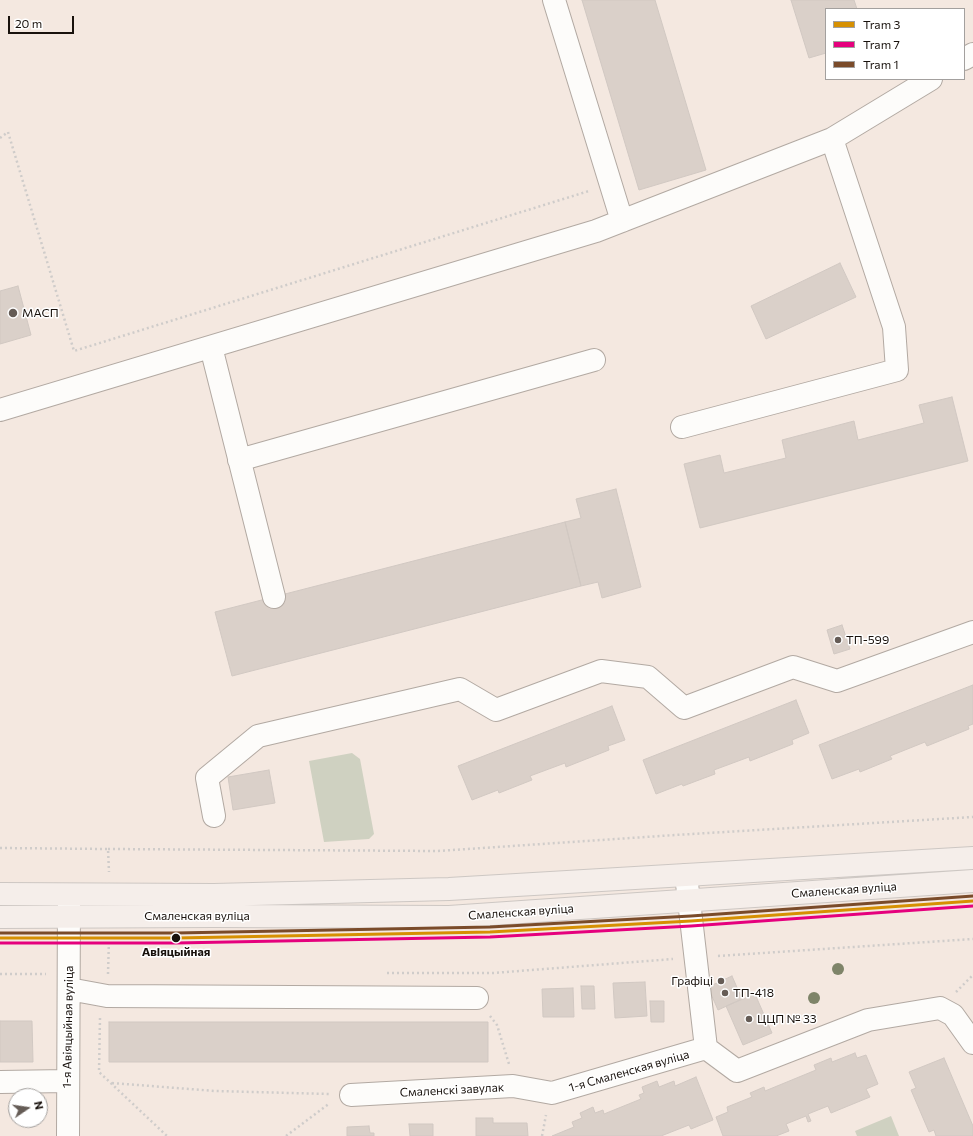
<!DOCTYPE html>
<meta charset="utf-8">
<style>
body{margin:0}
#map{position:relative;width:973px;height:1136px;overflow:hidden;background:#f4e8e0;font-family:Commissioner,sans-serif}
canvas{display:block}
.legend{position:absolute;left:825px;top:8px;width:140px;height:72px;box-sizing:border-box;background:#fff;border:1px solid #a3a09e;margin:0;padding:5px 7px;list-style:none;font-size:12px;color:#18110c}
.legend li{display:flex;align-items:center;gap:8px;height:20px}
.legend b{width:20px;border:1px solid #a3a09e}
.north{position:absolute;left:8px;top:1088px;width:40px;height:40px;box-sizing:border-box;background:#fff;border:1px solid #a3a09e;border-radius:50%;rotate:77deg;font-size:11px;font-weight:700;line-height:16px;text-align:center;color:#18110c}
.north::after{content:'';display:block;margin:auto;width:14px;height:18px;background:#655c56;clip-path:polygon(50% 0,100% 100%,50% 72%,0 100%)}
.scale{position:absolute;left:8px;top:16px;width:66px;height:18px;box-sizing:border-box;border:2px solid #18110c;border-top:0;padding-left:5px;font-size:12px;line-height:14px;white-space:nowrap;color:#18110c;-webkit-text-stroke:3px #fff;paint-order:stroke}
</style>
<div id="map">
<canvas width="973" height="1136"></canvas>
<ul class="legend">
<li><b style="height:5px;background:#d69002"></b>Tram 3</li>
<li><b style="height:5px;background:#e5007d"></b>Tram 7</li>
<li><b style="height:5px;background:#7a4b2a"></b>Tram 1</li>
</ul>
<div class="north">N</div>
<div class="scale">20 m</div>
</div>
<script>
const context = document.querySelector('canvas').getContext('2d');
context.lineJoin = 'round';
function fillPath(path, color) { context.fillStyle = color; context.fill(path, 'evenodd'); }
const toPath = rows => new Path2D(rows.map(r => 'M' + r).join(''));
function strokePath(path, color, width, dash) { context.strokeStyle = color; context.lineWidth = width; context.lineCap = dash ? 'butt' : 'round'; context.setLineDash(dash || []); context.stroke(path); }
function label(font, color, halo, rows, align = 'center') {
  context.font = font + ' Commissioner,sans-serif'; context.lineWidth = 3; context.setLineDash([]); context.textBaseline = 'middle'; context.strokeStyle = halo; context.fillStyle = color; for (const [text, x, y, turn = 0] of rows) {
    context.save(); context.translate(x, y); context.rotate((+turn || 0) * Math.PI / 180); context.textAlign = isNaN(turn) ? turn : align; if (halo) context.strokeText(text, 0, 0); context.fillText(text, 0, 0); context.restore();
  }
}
fillPath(toPath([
 [352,753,360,759,374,834,369,839,324,842,309,761],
 [891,1116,899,1136,857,1136,855,1131]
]), '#cfd1c1');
const building = toPath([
 [582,0,655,0,706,170,639,190,582,0],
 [791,0,854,0,857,9,826,9,826,53,809,58,791,0],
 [840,263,856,297,766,339,751,306,840,263],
 [18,286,31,335,0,344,0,291,18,286],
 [952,397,968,461,700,528,684,464,720,455,724,473,786,458,782,440,854,421,858,440,924,423,919,405,952,397],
 [616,489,641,587,602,598,598,582,581,586,565,522,581,518,576,499,616,489],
 [565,522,581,586,232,676,215,612,565,522],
 [842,625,850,649,834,654,827,630,842,625],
 [973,685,973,724,968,726,969,729,927,746,925,742,890,756,892,759,860,772,859,769,832,779,819,745,973,685],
 [796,700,809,733,792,740,793,744,750,761,749,757,714,770,715,774,683,786,682,784,656,794,643,760,796,700],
 [612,706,625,740,608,746,609,750,566,767,565,763,530,776,532,780,499,793,498,790,472,800,458,766,612,706],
 [269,770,275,803,233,810,228,777,269,770],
 [732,976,742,999,718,1010,708,987,732,976],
 [645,982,647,1016,615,1018,613,983,645,982],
 [581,986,594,986,595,1009,582,1009,581,986],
 [573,988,574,1017,543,1017,542,989,573,988],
 [755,994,772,1033,743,1045,726,1006,755,994],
 [650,1001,664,1001,664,1022,651,1022,650,1001],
 [0,1021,32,1021,33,1062,0,1062,0,1021],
 [109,1022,488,1022,488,1062,109,1062,109,1022],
 [855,1053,857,1058,866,1055,878,1084,866,1089,870,1097,831,1113,828,1106,808,1114,811,1121,808,1122,806,1116,786,1124,789,1131,776,1136,723,1136,716,1117,728,1112,727,1107,752,1097,750,1093,764,1087,765,1091,816,1070,814,1065,831,1058,832,1062,855,1053],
 [944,1058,973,1126,973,1136,936,1136,934,1130,929,1132,911,1090,916,1088,909,1072,944,1058],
 [696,1077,713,1120,691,1129,689,1125,661,1136,552,1136,574,1127,572,1122,582,1118,580,1113,593,1107,595,1113,603,1110,604,1114,641,1099,639,1095,644,1093,642,1087,657,1081,659,1087,674,1081,675,1086,696,1077],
 [476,1118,493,1118,493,1123,527,1123,528,1136,476,1136,476,1118],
 [409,1124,433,1124,433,1136,410,1136,409,1124],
 [369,1126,370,1133,374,1133,374,1136,347,1136,347,1127,369,1126]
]);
fillPath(building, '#dad0c9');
strokePath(building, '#d1c8c2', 1);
const minor = toPath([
 [554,0,622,221],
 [964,59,973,54],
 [211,347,274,597],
 [0,410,596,231,832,139,931,79],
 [682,427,897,370,894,327,832,139],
 [239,460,594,360],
 [214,816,207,778,258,736,460,689,496,710,601,671,648,677,684,708,793,667,837,681,973,632],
 [686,875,706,1048,737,1071,868,1020,940,1008,953,1015,973,1043],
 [69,989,107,996,477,998],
 [0,1082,67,1081],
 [351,1095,513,1086,552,1093,706,1048],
 [68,1136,69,897]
]);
const major = toPath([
 [0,894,214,895,449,889,973,858],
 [0,917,214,916,449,917,973,881]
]);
strokePath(minor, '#b2a9a2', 24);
strokePath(major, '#cdc7c3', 24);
strokePath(toPath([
 [0,138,8,132,74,351,589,191],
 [0,848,108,849,109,872],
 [108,849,438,851,675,835,973,817],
 [718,956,973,939],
 [387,973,493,973,673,959],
 [0,974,46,974],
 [108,974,109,939],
 [956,992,973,975],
 [490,1016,497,1025,509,1064],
 [100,1018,99,1072,167,1136],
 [112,1083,215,1091,329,1094],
 [286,1136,330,1103],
 [542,1136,546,1115]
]), '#cfccca', 2.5, [2, 3]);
strokePath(minor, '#fdfcfa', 22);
strokePath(major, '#f5eeea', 22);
strokePath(toPath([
 [0,938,176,938,490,932,691,921,973,901]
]), '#d69002', 3);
strokePath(toPath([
 [0,943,176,943,490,937,691,926,973,906]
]), '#e5007d', 3);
strokePath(toPath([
 [0,933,176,933,490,927,691,916,973,896]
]), '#7a4b2a', 3);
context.fillStyle = '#7e8469';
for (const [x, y] of [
 [838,969],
 [814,998]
]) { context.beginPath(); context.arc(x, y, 6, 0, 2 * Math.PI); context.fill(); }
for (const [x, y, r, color] of [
 [13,313,5,"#655c56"],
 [838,640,4,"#655c56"],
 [176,938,5,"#18110c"],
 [721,981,4,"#655c56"],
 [725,993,4,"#655c56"],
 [749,1019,4,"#655c56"]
]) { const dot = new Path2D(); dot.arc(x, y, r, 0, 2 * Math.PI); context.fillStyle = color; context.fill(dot); strokePath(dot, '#fff', 1.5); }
label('12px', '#18110c', '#fff', [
 ["МАСП",22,313],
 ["ТП-599",846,640],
 ["Графіці",713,981,"right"],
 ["ТП-418",733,993],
 ["ЦЦП № 33",757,1019]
], 'left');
label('12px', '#18110c', '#fff', [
 ["Смаленская вуліца",844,890,-4],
 ["Смаленская вуліца",521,912,-4],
 ["Смаленская вуліца",197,916],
 ["1-я Авіяцыйная вуліца",68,1027,-89],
 ["1-я Смаленская вуліца",629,1071,-16],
 ["Смаленскі завулак",452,1090,-3]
]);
label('bold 12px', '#18110c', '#fff', [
 ["Авіяцыйная",176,952]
]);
</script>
